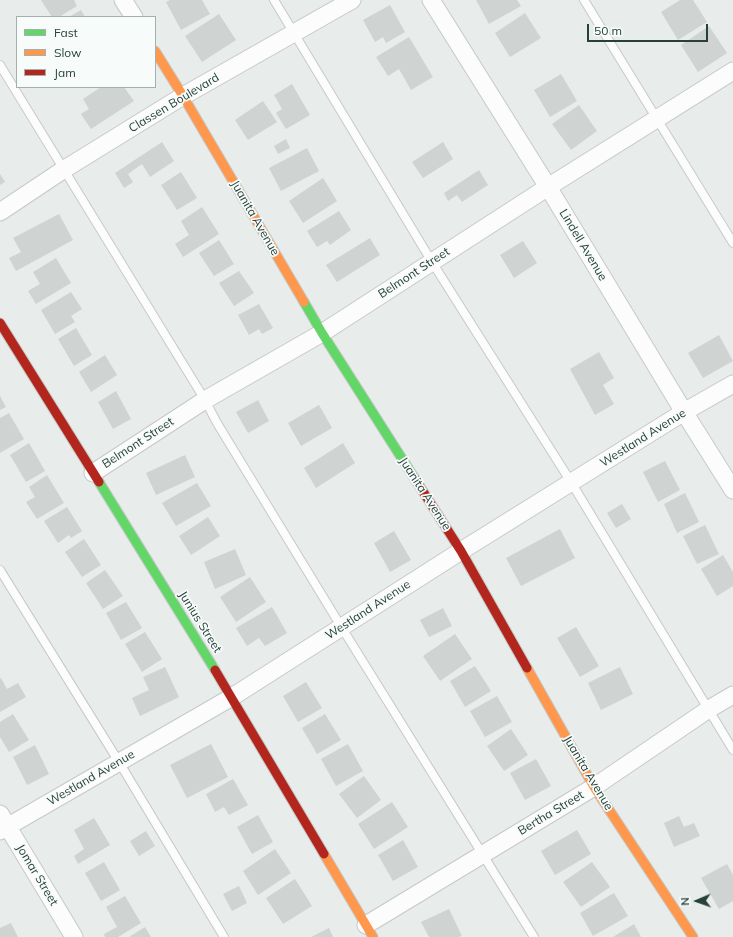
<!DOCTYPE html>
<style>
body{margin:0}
#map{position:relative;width:733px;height:937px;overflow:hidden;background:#e8ecea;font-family:Mulish,sans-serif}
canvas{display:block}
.legend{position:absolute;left:16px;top:16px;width:140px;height:72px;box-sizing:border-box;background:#f7fbf9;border:1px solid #a3b0ad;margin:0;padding:5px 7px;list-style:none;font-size:12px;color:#26403c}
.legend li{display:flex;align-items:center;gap:8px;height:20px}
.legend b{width:20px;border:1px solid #a3b0ad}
.north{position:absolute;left:677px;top:881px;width:40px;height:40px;-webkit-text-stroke:3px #f7fbf9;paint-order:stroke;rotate:268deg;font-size:11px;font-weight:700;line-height:16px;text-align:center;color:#26403c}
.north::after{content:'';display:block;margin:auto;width:14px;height:18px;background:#26403c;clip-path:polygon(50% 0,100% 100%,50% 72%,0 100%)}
.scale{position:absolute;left:587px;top:24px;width:121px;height:18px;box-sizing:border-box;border:2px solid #26403c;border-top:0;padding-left:5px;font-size:12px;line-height:14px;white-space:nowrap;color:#26403c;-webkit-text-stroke:3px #f7fbf9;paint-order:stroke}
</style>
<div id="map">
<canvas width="733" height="937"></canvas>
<ul class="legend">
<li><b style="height:5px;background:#63d668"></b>Fast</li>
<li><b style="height:5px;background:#ff974d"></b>Slow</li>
<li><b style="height:5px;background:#b3261e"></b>Jam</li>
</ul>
<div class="north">N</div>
<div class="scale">50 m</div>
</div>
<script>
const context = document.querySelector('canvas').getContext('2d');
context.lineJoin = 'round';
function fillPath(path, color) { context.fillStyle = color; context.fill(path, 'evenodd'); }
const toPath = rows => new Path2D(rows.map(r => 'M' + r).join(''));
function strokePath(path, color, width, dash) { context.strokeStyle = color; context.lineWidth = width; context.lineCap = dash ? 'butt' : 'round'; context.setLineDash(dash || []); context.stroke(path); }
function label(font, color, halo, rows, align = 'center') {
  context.font = font + ' Mulish,sans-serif'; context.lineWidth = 3.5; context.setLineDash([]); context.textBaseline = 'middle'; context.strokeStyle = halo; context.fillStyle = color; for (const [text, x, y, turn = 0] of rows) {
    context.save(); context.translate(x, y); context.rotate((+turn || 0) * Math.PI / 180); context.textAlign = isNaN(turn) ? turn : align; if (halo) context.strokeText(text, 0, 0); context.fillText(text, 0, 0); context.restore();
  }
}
fillPath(toPath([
 [41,0,74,0,77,6,59,17,52,17],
 [170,0,202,0,210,14,181,30,166,2],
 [476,0,517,0,521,6,489,24],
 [680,0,693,0,707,22,678,40,661,12],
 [390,5,405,32,386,43,383,37,375,42,363,20],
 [81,10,85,17,69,17],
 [525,13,541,38,510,57,495,33],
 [219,14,236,40,202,62,185,36],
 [709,26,727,53,698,72,681,45],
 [409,37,433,77,411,90,399,69,388,76,376,57],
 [561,74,577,101,550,117,534,90],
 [292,84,310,115,286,129,276,113,282,109,274,95],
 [101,87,124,87,134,101,91,129,81,114,89,109,83,99],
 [263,101,277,122,248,140,235,120],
 [579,105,597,131,571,150,552,124],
 [286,139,290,148,278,154,274,146],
 [162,142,174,161,150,177,142,164,128,174,133,182,124,188,115,173],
 [443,142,453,159,423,178,412,162],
 [307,148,319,171,281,191,269,168],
 [479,170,488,185,462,202,457,195,448,201,444,193],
 [181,172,197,198,177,210,161,185],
 [0,174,5,182,0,185],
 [323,178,337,201,303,223,289,201],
 [202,207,219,234,183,257,175,244,189,235,181,221],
 [339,211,351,230,330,245,327,241,317,247,307,231],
 [59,214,73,240,16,271,9,258,21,252,13,238],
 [370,238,380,255,337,282,326,265],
 [219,240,234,264,214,276,199,253],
 [523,241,537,263,514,278,500,255],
 [56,258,71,283,36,304,28,291,40,284,33,272],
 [239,271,254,293,234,306,219,283],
 [71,292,82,309,71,316,75,322,55,334,41,310],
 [259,304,273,328,262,334,259,329,249,335,238,315],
 [76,328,92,355,74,366,58,339],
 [719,335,733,361,703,378,688,353],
 [599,352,614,378,603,385,614,404,595,415,570,369],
 [105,355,117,375,91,392,79,372],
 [116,391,131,419,113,429,98,402],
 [0,396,6,407,0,410],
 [258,400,269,421,248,433,236,412],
 [319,405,332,428,301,446,288,423],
 [9,413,24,439,0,453,0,418],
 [29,443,45,471,26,482,10,455],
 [343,443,355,463,316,488,304,468],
 [185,455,195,477,156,495,146,473],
 [665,461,680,490,658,502,643,472],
 [47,475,64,503,37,519,26,502,35,497,29,487],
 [197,483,211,506,176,526,162,503],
 [685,493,699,522,677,533,664,504],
 [622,504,631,519,616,528,607,513],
 [67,507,82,531,71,538,69,535,58,543,44,521],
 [208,517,220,536,191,555,179,536],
 [705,525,719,554,697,564,683,536],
 [560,529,575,558,521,586,506,558],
 [394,531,411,560,390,572,374,543],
 [84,539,101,565,82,577,65,552],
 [235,549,246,575,215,589,204,562],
 [723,555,733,572,733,586,717,596,701,569],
 [105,570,123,596,103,609,86,583],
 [250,577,266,602,236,622,220,597],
 [126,602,142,628,121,640,106,613],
 [272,607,287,633,265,646,259,638,247,646,236,628],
 [443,608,452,626,429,637,420,620],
 [576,627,599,666,580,677,557,638],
 [145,632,162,659,142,672,125,644],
 [455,634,472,659,440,681,423,656],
 [475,666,491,691,465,707,450,681],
 [165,667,179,697,140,716,132,698,149,690,143,677],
 [620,667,633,694,601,710,588,683],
 [1,678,7,689,18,683,26,697,0,712,0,679],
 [306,682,322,708,298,722,283,696],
 [497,696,512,722,485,737,470,711],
 [13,714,29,740,9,752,0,737,0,722],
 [325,714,341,740,317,754,302,728],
 [511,729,528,755,504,771,487,746],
 [211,744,228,777,187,798,170,765],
 [348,744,363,771,336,786,321,759],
 [35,745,49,774,27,785,13,757],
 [536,759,551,786,525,800,510,773],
 [364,776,381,800,357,818,339,794],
 [233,779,248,805,229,815,224,807,215,812,206,794],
 [392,802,408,827,374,849,358,824],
 [258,815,273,842,252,854,237,827],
 [679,816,684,827,694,823,700,836,674,847,664,823],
 [94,818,110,845,78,864,74,856,84,849,74,830],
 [577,830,591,854,555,875,541,851],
 [146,831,155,846,139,856,130,841],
 [403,840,418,867,393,881,378,855],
 [275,849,291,873,258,895,243,871],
 [104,862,120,890,101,901,85,873],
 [592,862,610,887,581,907,563,882],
 [727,864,733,875,733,901,719,909,701,878],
 [295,879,312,906,283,924,266,898],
 [239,886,247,903,232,911,223,894],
 [614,893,628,916,593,936,580,913],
 [125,896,141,923,118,937,105,937,104,934,117,927,106,907],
 [449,909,462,936,459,937,429,937,421,922],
 [11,923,18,937,0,937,0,928],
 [634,924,641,937,613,937],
 [145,927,151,937,129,937],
 [329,928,333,937,311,937]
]), '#cfd3d2');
const lane = toPath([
 [274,0,432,262,571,482,733,750],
 [584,0,733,243],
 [0,65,205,400,217,423,342,628,534,937],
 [0,570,119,762,224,937]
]);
const street = toPath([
 [123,0,134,17],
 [431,0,548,187,684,412,733,490],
 [0,212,63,170,183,96,352,0],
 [93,473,205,400,322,333,548,187,733,71],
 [0,814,74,937],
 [0,831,232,697,461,551,684,412,733,384],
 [366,925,594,787,709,709,733,695]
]);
const fast = toPath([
 [304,302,322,333,415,479],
 [99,482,215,670]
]);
const slow = toPath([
 [155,51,183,96,304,302],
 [527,668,594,787,693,937],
 [324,854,373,937]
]);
const jam = toPath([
 [0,323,99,482],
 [415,479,461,551,527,668],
 [215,670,324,854]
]);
strokePath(lane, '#c5c9c8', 10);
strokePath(street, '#c5c9c8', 19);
strokePath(fast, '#c4c9c8', 11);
strokePath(slow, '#c4c9c8', 11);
strokePath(jam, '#c4c9c8', 11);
strokePath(lane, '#fcfcfc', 8);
strokePath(street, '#fcfcfc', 17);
strokePath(fast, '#63d668', 9);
strokePath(slow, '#ff974d', 9);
strokePath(jam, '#b3261e', 9);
label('12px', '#26403c', '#f7fbf9', [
 ["Classen Boulevard",174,103,-31],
 ["Juanita Avenue",255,218,60],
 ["Lindell Avenue",583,245,59],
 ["Belmont Street",414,273,-33],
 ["Westland Avenue",643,438,-32],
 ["Belmont Street",138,443,-33],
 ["Juanita Avenue",425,494,57],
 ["Westland Avenue",368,610,-33],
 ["Junius Street",200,622,58],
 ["Juanita Avenue",588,773,59],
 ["Westland Avenue",91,778,-30],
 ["Bertha Street",551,813,-31],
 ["Jomar Street",37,875,59]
]);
</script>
